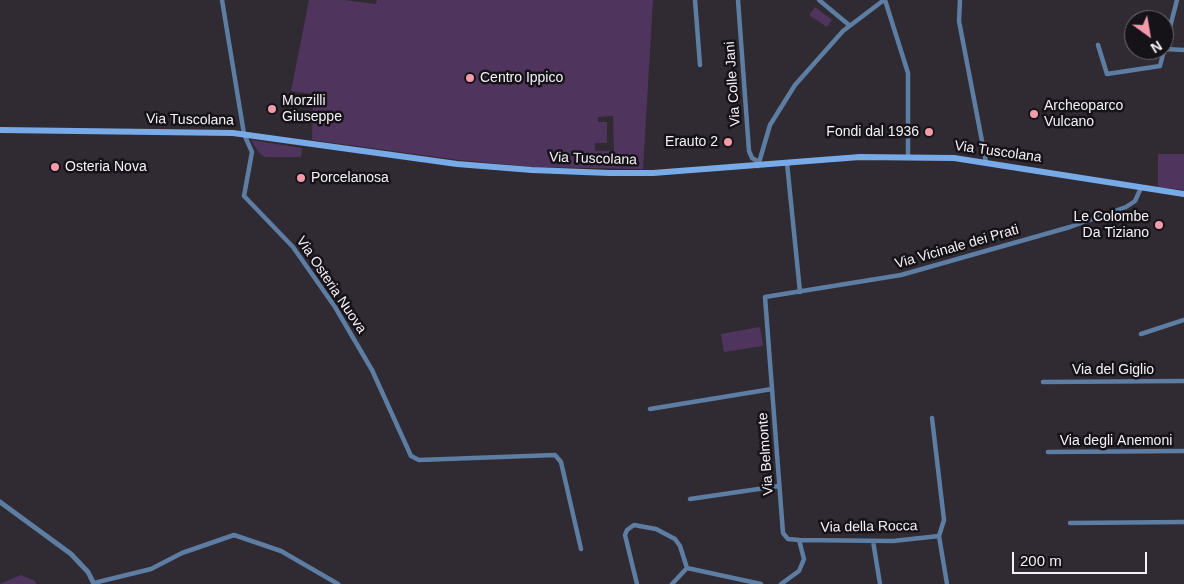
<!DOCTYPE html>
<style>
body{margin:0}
#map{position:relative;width:1184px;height:584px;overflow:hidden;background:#302a33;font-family:Helvetica,sans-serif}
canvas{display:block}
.north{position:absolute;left:1124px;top:10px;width:50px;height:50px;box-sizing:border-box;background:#161318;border:1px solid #6f6b71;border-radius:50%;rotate:148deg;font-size:14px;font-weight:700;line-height:20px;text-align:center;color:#f4f0f6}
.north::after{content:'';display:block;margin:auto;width:18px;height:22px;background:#f39aab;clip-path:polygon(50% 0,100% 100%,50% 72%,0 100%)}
.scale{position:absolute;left:1012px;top:552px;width:135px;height:22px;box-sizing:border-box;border:2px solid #f4f0f6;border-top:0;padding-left:6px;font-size:15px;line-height:18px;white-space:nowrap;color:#f4f0f6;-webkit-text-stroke:4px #161318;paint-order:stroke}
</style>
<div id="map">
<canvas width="1184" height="584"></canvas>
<div class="north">N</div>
<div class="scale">200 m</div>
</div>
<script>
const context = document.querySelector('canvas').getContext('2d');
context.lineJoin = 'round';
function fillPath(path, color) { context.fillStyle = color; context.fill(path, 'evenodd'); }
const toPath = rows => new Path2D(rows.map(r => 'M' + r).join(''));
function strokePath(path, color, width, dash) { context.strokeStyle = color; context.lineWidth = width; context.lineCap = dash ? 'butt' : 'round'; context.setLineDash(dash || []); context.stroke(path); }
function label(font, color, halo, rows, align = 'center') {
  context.font = font + ' Helvetica,sans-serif'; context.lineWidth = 5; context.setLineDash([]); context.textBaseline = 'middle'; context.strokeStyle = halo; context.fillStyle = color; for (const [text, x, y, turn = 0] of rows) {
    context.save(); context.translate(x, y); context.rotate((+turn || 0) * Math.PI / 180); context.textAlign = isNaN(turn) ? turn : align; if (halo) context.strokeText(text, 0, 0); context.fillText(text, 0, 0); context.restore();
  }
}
fillPath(toPath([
 [309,0,344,0,376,4,377,0,653,0,643,169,534,167,459,160,312,140,313,94,291,91],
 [613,116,614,151,595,151,595,143,607,143,607,122,598,122,598,117],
 [815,7,832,20,827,27,809,15],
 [251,140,302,148,301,157,265,157,259,153],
 [1158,154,1184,154,1184,190,1158,187],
 [760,327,763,346,724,352,721,334],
 [21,575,35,581,36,584,0,584]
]), '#4f355d');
strokePath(toPath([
 [222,0,244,134,252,152,244,196,293,247,335,307,372,370,411,456,419,460,555,455,561,462,581,549],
 [695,0,700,65],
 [738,0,749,151,752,158,759,162],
 [819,0,849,25],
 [885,0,908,73,908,156],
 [960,0,959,21,986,162],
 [1098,45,1107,74,1160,66,1177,0],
 [1165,49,1184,50],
 [787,163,800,292],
 [758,166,770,125,795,85,843,31,884,0],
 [1141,334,1184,320],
 [1043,382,1184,381],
 [650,409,772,389],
 [932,418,944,520,939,536,947,584],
 [1048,452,1184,451],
 [690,499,779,486],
 [1070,523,1184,522],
 [799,540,893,541,939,536],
 [873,541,880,584],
 [687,568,761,584],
 [94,583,151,569,182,553,234,535,281,551,338,584],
 [637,584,625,535,627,530,634,525,656,529,675,539,680,546,687,568],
 [672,584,687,568],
 [781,584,799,571,804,559,799,540,788,539,783,533,765,297,901,275,1070,227,1126,207,1135,201,1141,188]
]), '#5d7da3', 4.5);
strokePath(toPath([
 [0,502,71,554,88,572,94,584]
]), '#5d7da3', 5);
strokePath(toPath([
 [0,130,233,133,457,164,532,170,609,173,653,173,860,157,954,158,1184,194]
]), '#77aae7', 6);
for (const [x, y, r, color] of [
 [470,78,5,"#f39aab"],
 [272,109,5,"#f39aab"],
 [1034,114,5,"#f39aab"],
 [929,132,5,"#f39aab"],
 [728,142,5,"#f39aab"],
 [55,167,5,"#f39aab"],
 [301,178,5,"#f39aab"],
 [1159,225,5,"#f39aab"]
]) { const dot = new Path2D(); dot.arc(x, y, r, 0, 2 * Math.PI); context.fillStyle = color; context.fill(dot); strokePath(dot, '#161318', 2); }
label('14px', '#f4f0f6', '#161318', [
 ["Centro Ippico",480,78],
 ["Morzilli",282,101],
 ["Giuseppe",282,117],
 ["Archeoparco",1044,106],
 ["Vulcano",1044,122],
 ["Fondi dal 1936",919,132,"right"],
 ["Erauto 2",718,142,"right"],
 ["Osteria Nova",65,167],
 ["Porcelanosa",311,178],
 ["Le Colombe",1149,217,"right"],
 ["Da Tiziano",1149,233,"right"]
], 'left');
label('14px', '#f4f0f6', '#161318', [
 ["Via Colle Jani",733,84,-94],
 ["Via Tuscolana",190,120,1],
 ["Via Tuscolana",998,152,8],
 ["Via Tuscolana",593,159,2],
 ["Via Vicinale dei Prati",957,247,-16],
 ["Via Osteria Nuova",331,285,56],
 ["Via del Giglio",1113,370],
 ["Via degli Anemoni",1116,441],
 ["Via Belmonte",766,454,-94],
 ["Via della Rocca",869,527,-1]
]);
</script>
